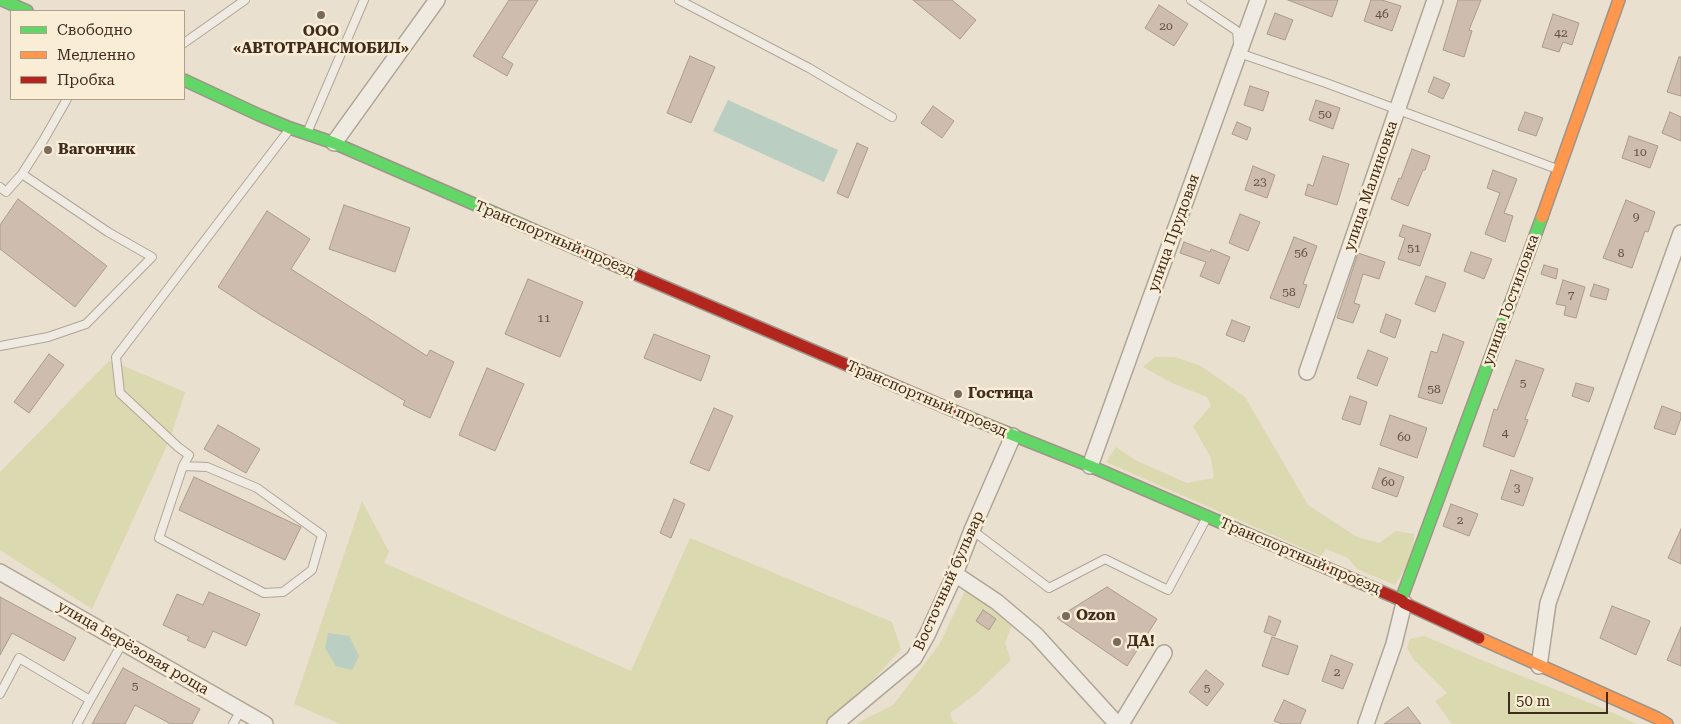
<!DOCTYPE html>
<meta charset="utf-8">
<style>
body{margin:0}
#map{position:relative;width:1681px;height:724px;overflow:hidden;background:#e9e0cf;font-family:"Roboto Serif",serif}
canvas{display:block}
.legend{position:absolute;left:10px;top:10px;width:175px;height:90px;box-sizing:border-box;background:#faedd5;border:1px solid #b0a08b;margin:0;padding:6px 9px;list-style:none;font-size:15px;color:#402c1d}
.legend li{display:flex;align-items:center;gap:10px;height:25px}
.legend b{width:25px;border:1px solid #b0a08b}
.scale{position:absolute;left:1508px;top:692px;width:100px;height:22px;box-sizing:border-box;border:2px solid #402c1d;border-top:0;padding-left:6px;font-size:15px;line-height:18px;white-space:nowrap;color:#402c1d;-webkit-text-stroke:4px #faedd5;paint-order:stroke}
</style>
<div id="map">
<canvas width="1681" height="724"></canvas>
<ul class="legend">
<li><b style="height:6px;background:#63d668"></b>Свободно</li>
<li><b style="height:6px;background:#ff974d"></b>Медленно</li>
<li><b style="height:6px;background:#b3261e"></b>Пробка</li>
</ul>
<div class="scale">50 m</div>
</div>
<script>
const context = document.querySelector('canvas').getContext('2d');
context.lineJoin = 'round';
function fillPath(path, color) { context.fillStyle = color; context.fill(path, 'evenodd'); }
const toPath = rows => new Path2D(rows.map(r => 'M' + r).join(''));
function strokePath(path, color, width, dash) { context.strokeStyle = color; context.lineWidth = width; context.lineCap = dash ? 'butt' : 'round'; context.setLineDash(dash || []); context.stroke(path); }
function label(font, color, halo, rows, align = 'center') {
  context.font = font + ' "Roboto Serif",serif'; context.lineWidth = 5; context.setLineDash([]); context.textBaseline = 'middle'; context.strokeStyle = halo; context.fillStyle = color; for (const [text, x, y, turn = 0] of rows) {
    context.save(); context.translate(x, y); context.rotate((+turn || 0) * Math.PI / 180); context.textAlign = isNaN(turn) ? turn : align; if (halo) context.strokeText(text, 0, 0); context.fillText(text, 0, 0); context.restore();
  }
}
fillPath(toPath([
 [1155,357,1175,357,1201,366,1245,397,1308,505,1357,537,1379,543,1396,531,1414,534,1414,555,1395,585,1357,569,1348,558,1326,549,1321,556,1106,462,1116,447,1137,461,1187,483,1214,478,1211,458,1193,426,1211,406,1207,397,1172,383,1143,367],
 [109,361,119,364,185,392,170,439,92,609,0,550,0,472],
 [362,501,389,552,384,563,631,671,690,538,892,622,901,649,853,702,826,724,340,724,294,704],
 [965,591,1013,622,1005,643,1011,660,977,693,950,713,953,722,958,724,858,724,857,723,893,705,939,645],
 [1424,636,1501,668,1600,707,1637,724,1452,724,1435,701,1447,693,1414,660,1407,648,1410,639]
]), '#dbd9b0');
fillPath(toPath([
 [728,100,838,150,824,182,713,131],
 [328,633,349,636,359,656,352,670,336,666,325,648]
]), '#bacec1');
const building = toPath([
 [509,0,538,0,502,57,513,64,507,76,473,56,509,0],
 [913,0,952,0,976,20,960,39,913,0],
 [1288,0,1338,0,1332,17,1288,0],
 [1371,0,1382,0,1401,6,1392,31,1364,21,1371,0],
 [1458,0,1481,0,1469,30,1472,31,1464,57,1443,50,1458,0],
 [1159,5,1188,24,1174,46,1145,28,1159,5],
 [1275,13,1293,20,1285,40,1267,34,1275,13],
 [1553,14,1579,23,1572,45,1563,42,1559,52,1542,47,1553,14],
 [690,56,715,67,691,123,667,113,690,56],
 [1679,57,1681,57,1681,96,1667,92,1679,57],
 [1434,77,1450,84,1443,99,1428,92,1434,77],
 [1250,86,1269,92,1263,111,1244,105,1250,86],
 [1316,100,1340,108,1333,129,1309,120,1316,100],
 [933,106,954,121,942,138,921,123,933,106],
 [1525,112,1543,118,1536,136,1518,130,1525,112],
 [1670,112,1681,117,1681,141,1662,133,1670,112],
 [1237,122,1251,128,1247,140,1232,134,1237,122],
 [1629,136,1658,146,1650,168,1622,158,1629,136],
 [857,143,868,148,848,198,837,193,857,143],
 [1412,149,1430,156,1425,170,1423,170,1408,206,1391,199,1399,178,1401,179,1412,149],
 [1323,156,1349,164,1337,205,1305,195,1308,184,1313,186,1323,156],
 [1253,166,1275,175,1267,198,1245,190,1253,166],
 [1493,170,1517,179,1504,213,1513,216,1505,242,1485,234,1500,193,1487,188,1493,170],
 [18,199,107,266,75,307,0,249,0,225,18,199],
 [1626,200,1655,212,1648,232,1645,231,1632,268,1603,258,1626,200],
 [344,205,410,228,395,272,329,249,344,205],
 [267,211,310,239,291,269,427,356,430,350,454,362,430,418,403,405,405,401,261,315,218,287,267,211],
 [1240,214,1260,222,1248,251,1229,243,1240,214],
 [1403,225,1431,234,1420,266,1398,259,1405,238,1399,236,1403,225],
 [1294,237,1317,246,1303,284,1307,285,1299,308,1270,298,1294,237],
 [1184,242,1210,252,1211,249,1230,257,1219,284,1200,276,1206,262,1180,253,1184,242],
 [1471,252,1492,259,1484,279,1464,271,1471,252],
 [1358,253,1385,262,1379,279,1363,274,1354,303,1360,305,1353,323,1337,318,1358,253],
 [1544,265,1558,269,1556,279,1541,274,1544,265],
 [1426,276,1446,283,1435,312,1415,304,1426,276],
 [528,279,583,302,560,357,505,334,528,279],
 [1563,280,1585,287,1576,318,1564,315,1566,306,1556,304,1563,280],
 [1594,284,1609,289,1606,300,1590,296,1594,284],
 [1386,314,1401,320,1395,338,1380,332,1386,314],
 [1232,320,1250,327,1244,342,1226,335,1232,320],
 [654,334,710,356,701,381,644,358,654,334],
 [1443,334,1464,342,1442,404,1418,397,1431,351,1437,353,1443,334],
 [1368,350,1388,358,1377,386,1357,378,1368,350],
 [49,354,64,365,29,413,14,402,49,354],
 [1516,360,1544,369,1525,419,1528,420,1514,457,1483,446,1494,409,1497,410,1516,360],
 [487,368,524,384,495,451,459,435,487,368],
 [1576,383,1594,388,1589,402,1572,396,1576,383],
 [1350,396,1367,402,1360,425,1342,419,1350,396],
 [1662,406,1681,413,1681,418,1675,435,1654,428,1662,406],
 [714,408,733,416,709,471,690,463,714,408],
 [1390,415,1427,428,1417,458,1380,445,1390,415],
 [218,425,260,449,246,473,204,449,218,425],
 [1379,468,1404,477,1397,497,1372,488,1379,468],
 [1511,470,1533,478,1523,506,1501,499,1511,470],
 [194,477,301,527,285,560,179,510,194,477],
 [674,499,685,504,671,538,660,533,674,499],
 [1451,504,1478,514,1469,536,1443,526,1451,504],
 [1681,529,1681,564,1668,558,1681,529],
 [1107,587,1157,619,1127,666,1057,618,1107,587],
 [209,592,260,614,246,646,213,631,205,648,187,640,189,637,163,625,177,594,203,605,209,592],
 [0,597,76,638,64,661,12,633,0,655,0,597],
 [1612,606,1650,621,1636,655,1600,638,1612,606],
 [983,610,996,619,989,630,976,621,983,610],
 [1269,616,1281,621,1275,636,1264,632,1269,616],
 [1681,627,1681,666,1667,660,1681,627],
 [1272,637,1298,646,1288,675,1262,666,1272,637],
 [1331,655,1353,664,1343,689,1322,681,1331,655],
 [123,668,200,709,192,724,171,724,135,705,125,724,92,724,123,668],
 [1206,670,1224,684,1207,706,1189,692,1206,670],
 [1284,700,1306,710,1300,724,1282,724,1274,721,1284,700],
 [1408,707,1421,724,1384,724,1408,707]
]);
fillPath(building, '#cebdaf');
strokePath(building, '#aa9b8d', 1);
const lane = toPath([
 [679,0,809,68,892,117],
 [1191,0,1237,31,1239,53,1326,83,1557,169],
 [184,43,245,0],
 [307,133,364,0],
 [0,187,6,192,22,174,43,141,67,99],
 [0,346,48,337,86,324,152,257,108,232,22,174],
 [183,466,207,467,257,488,322,535,312,570,283,592,264,593,159,538,183,466,189,455,178,447,120,393,116,357,289,130],
 [972,530,1049,588,1105,559,1168,590,1206,519],
 [0,694,19,658,90,700,123,642],
 [77,724,90,700],
 [233,724,241,710]
]);
const street = toPath([
 [334,143,437,0],
 [1307,372,1435,0],
 [1090,466,1258,0],
 [0,572,265,724],
 [955,574,997,602,1036,635,1117,724],
 [1539,666,1548,603,1681,233],
 [835,724,914,658,927,635,955,574,972,530,1013,436],
 [1121,724,1164,653],
 [1366,724,1394,644,1404,603]
]);
const fast = toPath([
 [2,0,27,11],
 [184,80,259,115,290,128,334,143,577,249],
 [968,417,1090,466,1301,557],
 [1401,600,1542,217]
]);
const slow = toPath([
 [1542,217,1619,0],
 [1479,638,1657,718,1667,724]
]);
const jam = toPath([
 [577,249,968,417],
 [1301,557,1401,600,1404,603,1479,638]
]);
strokePath(lane, '#afa597', 10);
strokePath(street, '#afa597', 18);
strokePath(fast, '#9e9488', 14);
strokePath(slow, '#9e9488', 14);
strokePath(jam, '#9e9488', 14);
strokePath(lane, '#f0ebe2', 8);
strokePath(street, '#f0ebe2', 15);
strokePath(fast, '#63d668', 11);
strokePath(slow, '#ff974d', 11);
strokePath(jam, '#b3261e', 11);
for (const [x, y, r, color] of [
 [321,15,5,"#7b6b5b"],
 [48,150,5,"#7b6b5b"],
 [958,394,5,"#7b6b5b"],
 [1066,616,5,"#7b6b5b"],
 [1117,642,5,"#7b6b5b"]
]) { const dot = new Path2D(); dot.arc(x, y, r, 0, 2 * Math.PI); context.fillStyle = color; context.fill(dot); strokePath(dot, '#faedd5', 2); }
label('12px', '#645042', null, [
 ["46",1382,14],
 ["20",1166,26],
 ["42",1561,33],
 ["50",1325,114],
 ["10",1640,152],
 ["23",1260,182],
 ["9",1636,217],
 ["51",1414,248],
 ["56",1301,253],
 ["8",1621,253],
 ["58",1289,292],
 ["7",1571,295],
 ["11",544,318],
 ["5",1523,383],
 ["58",1434,389],
 ["4",1505,433],
 ["60",1404,437],
 ["60",1388,482],
 ["3",1517,488],
 ["2",1460,520],
 ["2",1337,672],
 ["5",135,686],
 ["5",1207,688]
]);
label('bold 15px', '#402c1d', '#faedd5', [
 ["ООО",321,32,"center"],
 ["«АВТОТРАНСМОБИЛ»",321,49,"center"],
 ["Вагончик",58,150],
 ["Гостица",968,394],
 ["Ozon",1076,616],
 ["ДА!",1127,642]
], 'left');
label('15px', '#402c1d', '#faedd5', [
 ["улица Малиновка",1371,186,-71],
 ["улица Прудовая",1174,233,-70],
 ["Транспортный проезд",555,239,23],
 ["улица Гостиловка",1511,300,-70],
 ["Транспортный проезд",927,399,23],
 ["Транспортный проезд",1300,556,23],
 ["Восточный бульвар",949,581,-66],
 ["улица Берёзовая роща",133,648,30]
]);
</script>
